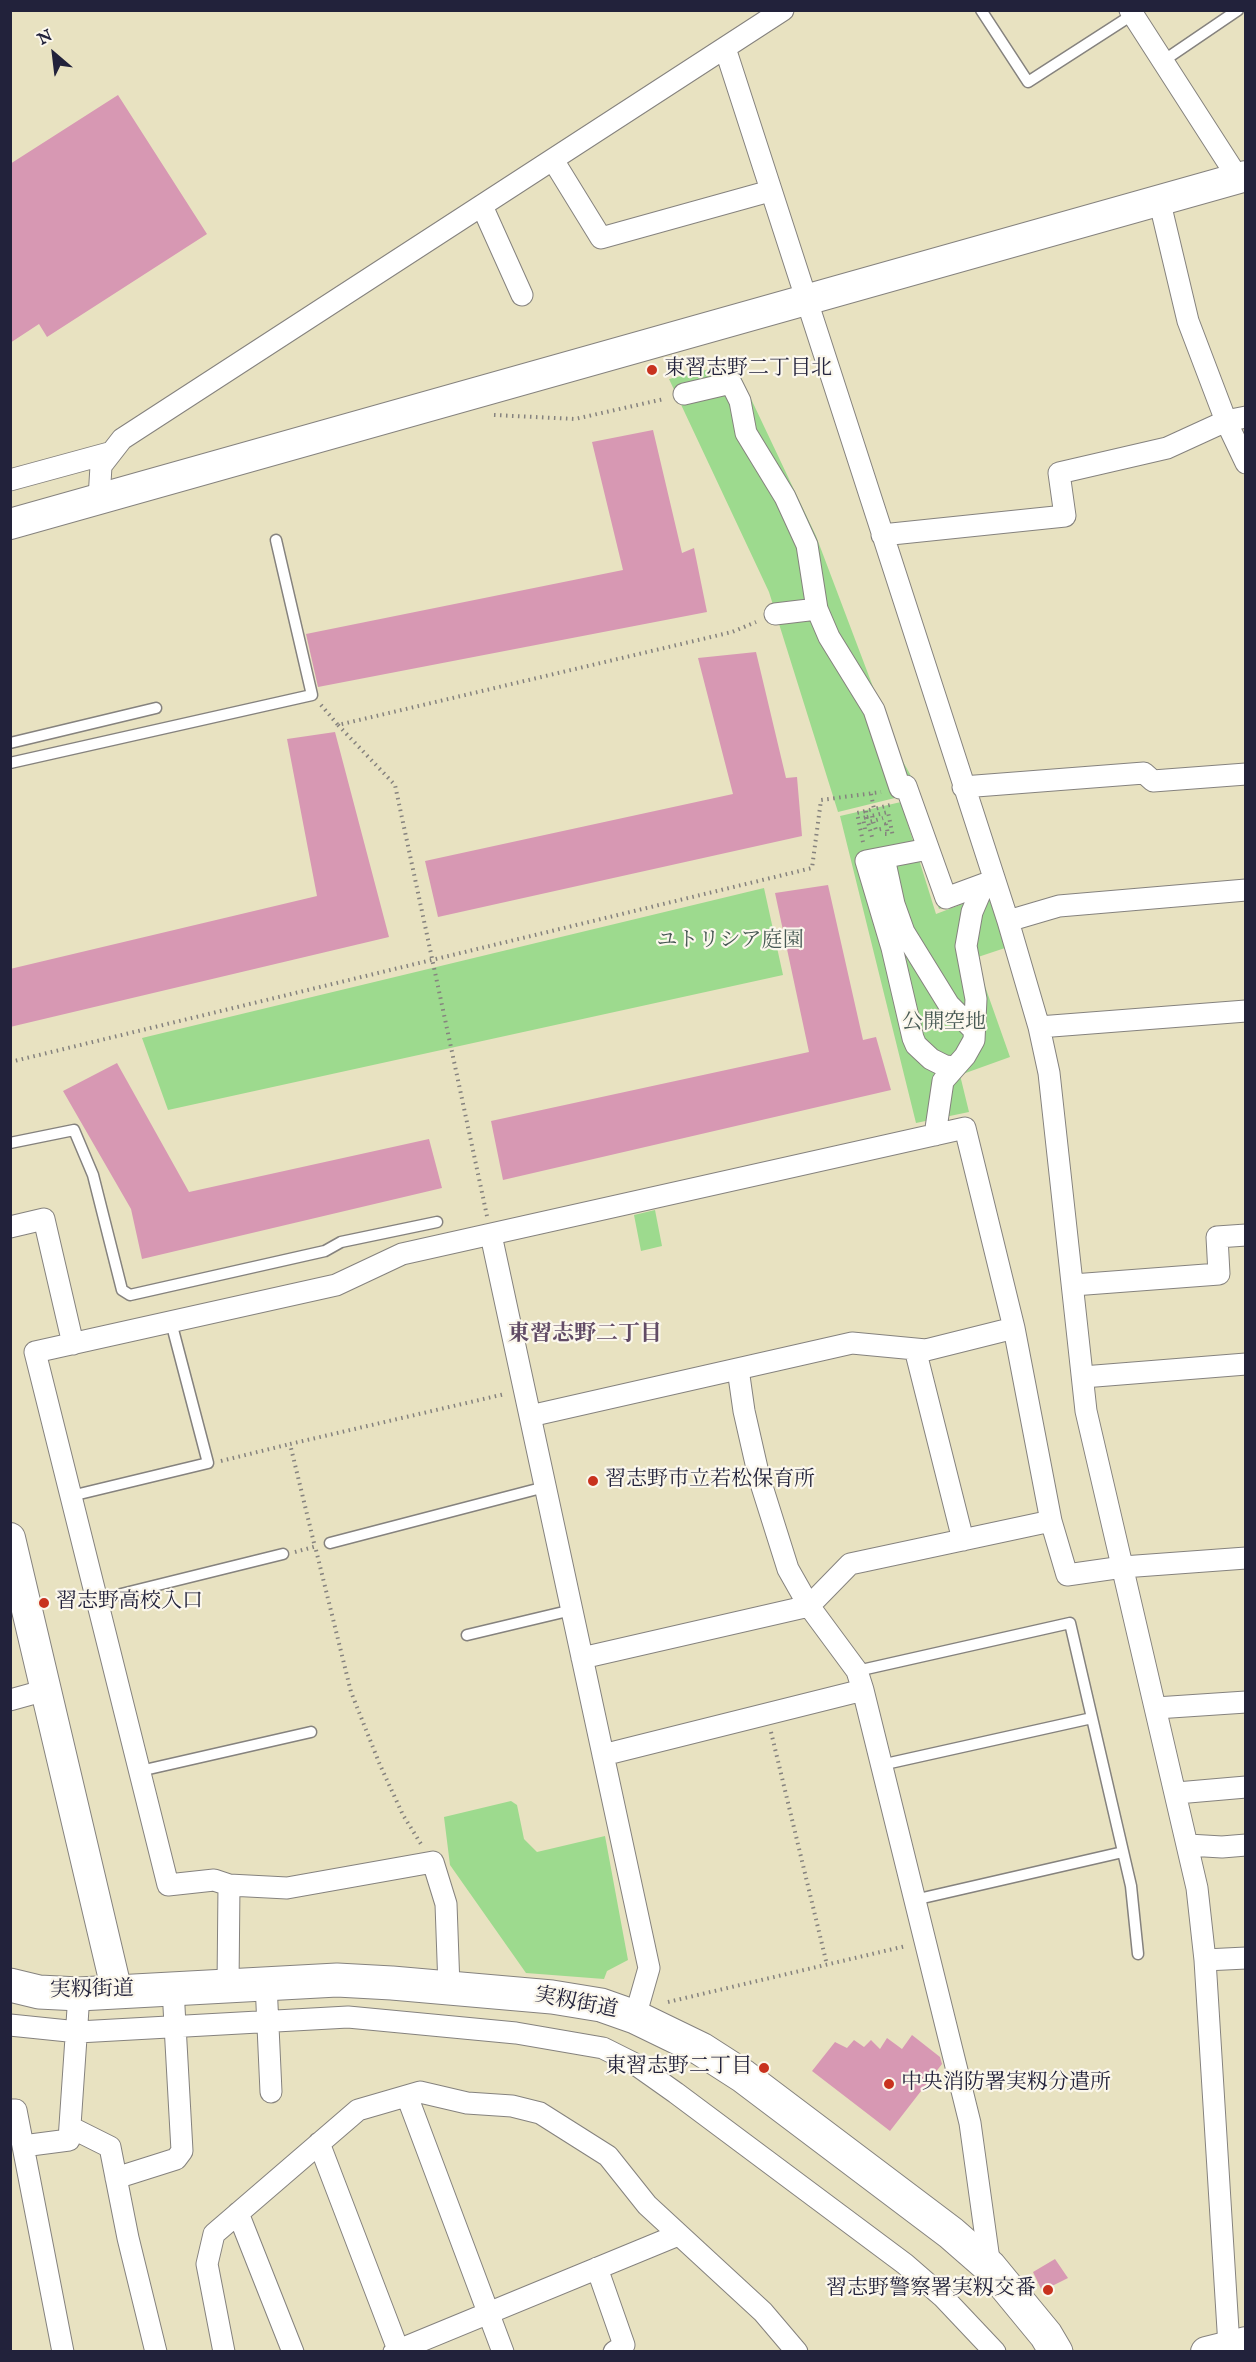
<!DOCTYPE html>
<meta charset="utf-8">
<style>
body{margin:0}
#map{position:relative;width:1256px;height:2362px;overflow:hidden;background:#e8e2c1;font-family:"IM FELL English",serif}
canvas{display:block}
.frame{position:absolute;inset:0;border:12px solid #22223b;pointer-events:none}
.north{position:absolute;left:24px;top:24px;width:60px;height:60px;-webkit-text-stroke:4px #fbf7ec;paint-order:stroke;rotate:332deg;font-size:16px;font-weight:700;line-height:24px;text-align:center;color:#22223b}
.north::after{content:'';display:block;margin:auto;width:21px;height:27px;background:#22223b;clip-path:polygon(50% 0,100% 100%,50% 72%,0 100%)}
</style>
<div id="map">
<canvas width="1256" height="2362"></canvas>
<div class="frame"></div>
<div class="north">N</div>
</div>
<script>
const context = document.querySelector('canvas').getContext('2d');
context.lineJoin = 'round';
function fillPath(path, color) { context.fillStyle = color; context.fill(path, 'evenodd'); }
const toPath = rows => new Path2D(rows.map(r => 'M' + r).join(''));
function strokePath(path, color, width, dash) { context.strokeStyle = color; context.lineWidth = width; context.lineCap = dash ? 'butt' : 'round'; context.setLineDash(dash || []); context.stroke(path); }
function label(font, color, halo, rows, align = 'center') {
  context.font = font + ' "IM FELL English","Noto Serif JP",serif'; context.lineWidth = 4.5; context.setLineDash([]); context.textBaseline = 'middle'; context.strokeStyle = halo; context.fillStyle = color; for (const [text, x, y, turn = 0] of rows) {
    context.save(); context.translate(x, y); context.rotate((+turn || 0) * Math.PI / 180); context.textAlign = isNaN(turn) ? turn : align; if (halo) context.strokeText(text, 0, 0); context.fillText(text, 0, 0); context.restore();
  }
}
fillPath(toPath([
 [734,363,816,536,898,753,910,774,950,888,989,890,939,909,903,796,838,812,769,592,669,379],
 [901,802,936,914,989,894,1008,947,975,958,1010,1057,960,1075,969,1112,916,1123,840,816],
 [764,888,783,975,168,1110,142,1038],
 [655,1210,662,1246,641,1251,634,1215],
 [511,1801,517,1805,524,1839,537,1852,605,1836,628,1960,607,1971,604,1979,526,1973,450,1865,444,1817]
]), '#9dda8e');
fillPath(toPath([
 [118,95,207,234,47,337,39,324,10,343,10,164],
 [653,430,682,553,694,548,707,612,318,687,306,634,623,570,592,442],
 [756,652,786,778,797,777,802,836,438,917,425,861,733,794,698,658],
 [335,732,389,937,10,1027,10,969,317,896,287,739],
 [828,885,863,1040,876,1037,891,1090,503,1180,491,1121,809,1052,775,893],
 [117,1063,189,1192,429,1139,442,1188,142,1259,131,1209,63,1091],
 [912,2035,940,2057,942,2064,890,2131,812,2071,835,2042,847,2048,854,2040,864,2047,871,2040,880,2049,887,2038,902,2049],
 [1055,2259,1068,2278,1042,2291,1033,2272]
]), '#d798b3');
const lane = toPath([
 [981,10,1028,82,1132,15],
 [1163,61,1238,10],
 [10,743,156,708],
 [10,763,312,695,276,540],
 [10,1143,74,1130,93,1175,122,1290,130,1295,325,1251,341,1242,437,1222],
 [71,1496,208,1463,171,1322],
 [330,1543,545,1487],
 [97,1600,283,1554],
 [467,1635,572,1610],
 [857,1671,1070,1623,1131,1886,1138,1954],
 [881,1765,1092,1718],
 [140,1771,311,1732],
 [914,1900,1123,1852]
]);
const street = toPath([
 [1130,10,1238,178],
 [725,48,1008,921,1039,1027,1049,1073,1086,1411,1197,1888,1205,1960,1229,2346],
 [553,160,601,238,770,191],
 [1159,199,1188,321,1226,421,1246,463],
 [482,206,522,295],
 [684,394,731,383,740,401,746,433,785,497,807,545,817,609,829,637,874,710,900,788,906,786,946,898,984,884,972,912,966,946,976,999,974,1040,965,1056,943,1081,935,1135],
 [10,480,109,453],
 [99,499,101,466,122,439,783,10],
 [882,535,1065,516,1059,473,1167,448,1226,421,1246,417],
 [775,614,817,609],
 [963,787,1144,773,1153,781,1246,774],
 [928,849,866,861,892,948,913,1038,916,1045,931,1059,945,1066,955,1067],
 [884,858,894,904,904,932,949,1005,974,1030],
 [1008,921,1059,906,1246,890],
 [1039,1027,1246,1011],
 [10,1227,44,1219,73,1344],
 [491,1235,649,1968,635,2017],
 [1073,1285,1219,1274,1217,1237,1246,1235],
 [1014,1328,1051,1521],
 [915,1349,963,1540],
 [738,1369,744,1411,759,1477,788,1569,809,1606,857,1671,863,1690,970,2123,990,2267],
 [1083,1377,1246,1364],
 [582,1658,809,1606,850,1564,1051,1521,1067,1575,1123,1567,1246,1558],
 [10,1700,46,1690],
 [1156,1708,1246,1702],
 [603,1755,863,1690],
 [1177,1793,1246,1787],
 [1188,1845,1222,1847,1246,1845],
 [229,1885,287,1888,433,1862,446,1904,449,1987],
 [1205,1960,1246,1958],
 [266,1983,271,2092],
 [228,1986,229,1885,214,1880,168,1885,35,1352,336,1285,402,1254,965,1128,1014,1328,926,1350,852,1343,530,1416],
 [10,2025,78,2032,348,2017,516,2033,603,2048,635,2064,676,2093,905,2264,943,2297,995,2352],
 [407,2096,503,2352],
 [10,2110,16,2110,63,2352],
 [70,2127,110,2147,128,2238,156,2352],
 [319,2143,399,2352],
 [23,2146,69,2140,79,1994],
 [116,2178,176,2159,182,2151,173,1989],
 [238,2213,293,2352],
 [597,2268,624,2345,614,2352],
 [224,2352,207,2264,214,2234,358,2110,420,2092,467,2103,512,2106,540,2113,608,2156,647,2205,763,2312,797,2352],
 [394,2352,678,2235]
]);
const secondary = toPath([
 [10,524,1246,176],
 [10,1538,117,1992],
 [1206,2352,1246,2342]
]);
const primary = toPath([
 [10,1985,39,1992,79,1994,337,1980,392,1983,552,1997,601,2005,635,2017,701,2049,743,2076,951,2233,990,2267,1046,2335,1056,2352]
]);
strokePath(lane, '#85827e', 13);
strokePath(street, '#85827e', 23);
strokePath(secondary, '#85827e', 32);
strokePath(primary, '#85827e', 35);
strokePath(toPath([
 [494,415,575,419,664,399],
 [321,705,338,725,732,632,756,622],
 [338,725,395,785,487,1216],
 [871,794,874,809,890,805],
 [866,811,867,817,888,812,893,837],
 [872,816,873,821,868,822,872,837,875,836],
 [865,829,863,818,867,817],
 [881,829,876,830,873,821,883,818],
 [885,834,888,834,886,824,890,823],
 [863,842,857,813,874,809],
 [10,1062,812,868,821,800,881,792],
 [221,1461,290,1444],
 [314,1543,290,1444,505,1394],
 [316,1550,351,1692,380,1765,403,1815,421,1844],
 [295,1552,317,1546],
 [771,1732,827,1965],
 [668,2002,906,1946]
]), '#85827e', 4, [1.5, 4.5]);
strokePath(lane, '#fff', 10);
strokePath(street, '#fff', 21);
strokePath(secondary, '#fff', 30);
strokePath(primary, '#fff', 33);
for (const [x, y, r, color] of [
 [652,370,6,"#c8321e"],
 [593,1481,6,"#c8321e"],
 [44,1603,6,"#c8321e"],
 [764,2068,6,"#c8321e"],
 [889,2084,6,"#c8321e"],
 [1048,2290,6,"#c8321e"]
]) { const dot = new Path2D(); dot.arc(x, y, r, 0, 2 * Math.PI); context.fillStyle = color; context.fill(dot); strokePath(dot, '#fbf7ec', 2); }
label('21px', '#22223b', '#fbf7ec', [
 ["東習志野二丁目北",664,370],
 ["習志野市立若松保育所",605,1481],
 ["習志野高校入口",56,1603],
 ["東習志野二丁目",752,2068,"right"],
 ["中央消防署実籾分遣所",901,2084],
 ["習志野警察署実籾交番",1036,2290,"right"]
], 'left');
label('21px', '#475954', '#fbf7ec', [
 ["ユトリシア庭園",730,942],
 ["公開空地",944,1024]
]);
label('21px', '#22223b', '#fbf7ec', [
 ["実籾街道",92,1991,-1],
 ["実籾街道",576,2004,11]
]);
label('bold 22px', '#614b65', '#fbf7ec', [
 ["東習志野二丁目",585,1335]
]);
</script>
